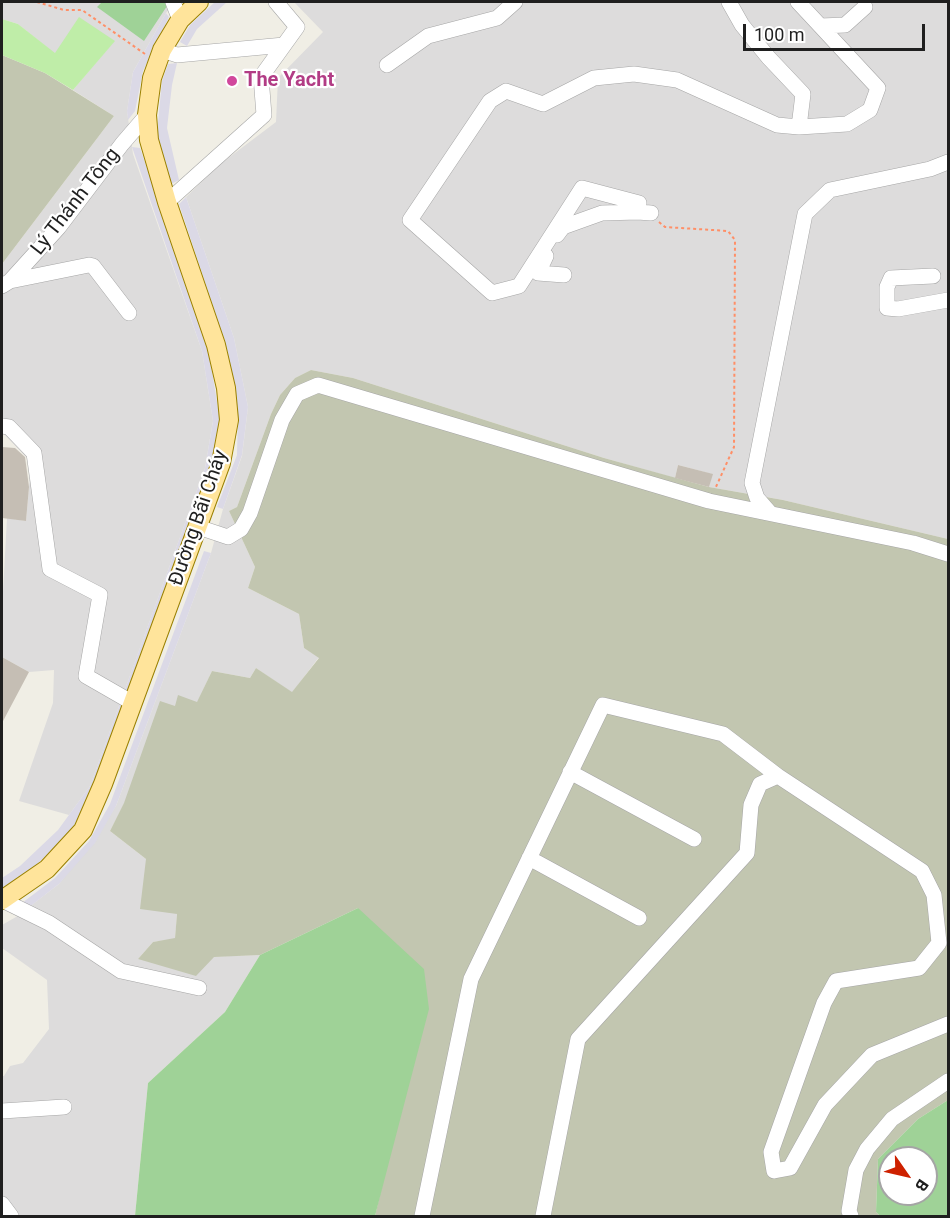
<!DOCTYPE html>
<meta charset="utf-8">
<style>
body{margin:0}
#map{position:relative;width:950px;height:1218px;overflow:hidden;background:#f0eee5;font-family:Roboto,sans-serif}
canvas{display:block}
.frame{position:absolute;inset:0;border:3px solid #1f1f1f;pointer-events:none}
.north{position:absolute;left:878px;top:1146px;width:60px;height:60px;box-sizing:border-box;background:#fff;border:2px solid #a5a5a5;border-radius:50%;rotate:124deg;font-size:16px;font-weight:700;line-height:24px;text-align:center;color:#1f1f1f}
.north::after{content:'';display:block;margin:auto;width:21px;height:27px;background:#ce2100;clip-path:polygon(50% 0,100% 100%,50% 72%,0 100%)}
.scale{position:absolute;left:743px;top:24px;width:182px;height:27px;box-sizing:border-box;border:3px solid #1f1f1f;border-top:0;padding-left:8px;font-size:18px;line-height:21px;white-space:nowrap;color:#1f1f1f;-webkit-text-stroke:4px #fff;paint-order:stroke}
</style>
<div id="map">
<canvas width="950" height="1218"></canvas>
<div class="frame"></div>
<div class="north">B</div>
<div class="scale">100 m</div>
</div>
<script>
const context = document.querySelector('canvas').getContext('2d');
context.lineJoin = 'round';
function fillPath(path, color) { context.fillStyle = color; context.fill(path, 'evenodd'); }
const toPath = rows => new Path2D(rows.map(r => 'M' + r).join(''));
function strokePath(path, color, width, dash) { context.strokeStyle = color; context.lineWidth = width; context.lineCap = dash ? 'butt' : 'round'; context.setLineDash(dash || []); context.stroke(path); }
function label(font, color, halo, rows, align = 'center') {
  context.font = font + ' Roboto,sans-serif'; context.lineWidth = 4.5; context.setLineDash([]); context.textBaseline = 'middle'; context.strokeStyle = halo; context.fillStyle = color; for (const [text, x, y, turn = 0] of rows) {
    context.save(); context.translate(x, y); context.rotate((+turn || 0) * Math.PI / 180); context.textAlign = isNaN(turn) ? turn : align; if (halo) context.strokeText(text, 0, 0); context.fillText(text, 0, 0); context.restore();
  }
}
fillPath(toPath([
 [2,2,176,2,166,13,133,72,127,111,133,154,202,351,213,421,205,468,90,786,69,815,19,801,53,703,54,670,29,672,2,657,2,610,7,518,26,521,30,475,29,460,2,432,2,264,114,116,73,90,114,41,55,54,18,24,2,19],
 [294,2,948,2,948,539,783,500,709,487,712,474,678,465,675,478,604,458,353,378,311,370,295,378,280,395,271,414,237,507,229,511,255,567,248,588,299,614,304,648,319,657,292,693,256,668,250,678,212,671,197,703,175,706,110,831,146,859,177,914,175,939,153,942,138,959,260,955,225,1012,148,1083,135,1216,2,1216,2,1076,4,1076,10,1066,23,1063,49,1029,47,980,2,948,2,925,16,917,59,884,116,806,211,553,223,509,242,456,248,407,234,338,186,197,219,165,276,122,278,78,323,32]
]), '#dddcdc');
fillPath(toPath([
 [2,55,45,73,114,116,2,264],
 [311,370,353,378,604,458,709,487,783,500,948,539,948,1100,918,1119,878,1159,876,1212,880,1216,375,1216,385,1173,358,908,260,955,214,957,196,976,138,959,153,942,175,938,177,914,140,909,146,859,110,831,124,803,160,701,175,706,178,695,197,702,212,671,250,678,256,668,292,692,319,658,304,648,299,614,248,588,255,567,229,511,237,507,271,414,280,395,295,378]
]), '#c2c6b0');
fillPath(toPath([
 [79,17,115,41,73,90,45,73,2,55,2,19,18,24,55,53]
]), '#bfeda8');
fillPath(toPath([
 [102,2,168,2,169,3,144,41,97,7],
 [358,908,424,969,429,1009,375,1216,135,1216,148,1083,225,1012,260,955],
 [948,1100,948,1216,880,1216,876,1212,878,1159,918,1119],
 [890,1158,926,1158,926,1194,890,1194]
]), '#9fd297');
fillPath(toPath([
 [215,2,227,2,197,29,187,46,180,42,190,25],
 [166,13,169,17,143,71,135,111,128,120,127,111,133,72],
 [177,63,172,85,167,128,179,180,171,184,157,133,162,81,168,64],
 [132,147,140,148,208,346,220,421,211,469,95,789,70,833,31,870,2,890,2,878,20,866,58,830,90,786,205,468,213,421,202,351],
 [186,197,234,338,248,407,242,455,223,509,217,507,237,455,238,412,234,382,225,342,179,204],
 [204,551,211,553,116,806,95,843,59,884,28,908,22,903,55,878,89,841,110,804]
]), '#dbd9e6');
fillPath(toPath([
 [2,447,15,448,25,457,29,487,26,521,2,518],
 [678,465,713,474,709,487,675,478],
 [2,657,29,672,2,723]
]), '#c5beb4');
const minor = toPath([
 [173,2,180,20],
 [729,2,742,25,768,57,803,94,799,127],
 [821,26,845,25,865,7],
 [162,50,177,55,284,45],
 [387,65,428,36,497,18,515,2],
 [167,202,264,115,261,77,297,27,276,2],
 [651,213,638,212,639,203,582,188,519,286,492,293,410,220,490,101,506,91,543,104,594,78,634,74,677,80,777,125,799,127,847,124,870,110,878,88,798,2],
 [557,235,563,227,602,213,638,212],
 [546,256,538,273,564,275],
 [933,276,891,278,887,287,887,308,898,309,948,300],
 [10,281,89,265,93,266,129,313],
 [2,286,10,281,59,227,122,144,147,115],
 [2,426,9,427,34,453,50,569,100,595,86,676,133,703],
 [770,513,757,498,752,483,805,214,830,190,930,169,948,162],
 [198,527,228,537,241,529,250,513,282,420,297,394,318,385,709,501,913,543,948,554],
 [570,772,694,839],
 [529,858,639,918],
 [2,900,49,923,121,971,199,988],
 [2,1111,64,1107],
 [2,1204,11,1216],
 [422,1216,471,979,603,705,723,734,778,776],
 [543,1216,578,1039,747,853,751,805,760,784,778,776,922,871,934,895,939,943,919,968,836,981,824,1003,771,1152,774,1171,790,1168,825,1105,872,1055,948,1024],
 [851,1216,849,1211,856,1170,867,1149,892,1119,948,1081]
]);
const major = toPath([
 [2,900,47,869,83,830,103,784,221,463,229,420,226,388,216,345,167,202,149,140,147,115,152,78,162,50,180,20,199,2]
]);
strokePath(minor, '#a6a6a6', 16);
strokePath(major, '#9a8000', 20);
strokePath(toPath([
 [37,2,64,10,82,10,145,54],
 [659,222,665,227,728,231,735,240,734,447,715,489]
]), '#ff8f67', 2, [3, 3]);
strokePath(minor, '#fff', 15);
strokePath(major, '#ffe49b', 18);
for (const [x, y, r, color] of [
 [232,81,6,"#d1479c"]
]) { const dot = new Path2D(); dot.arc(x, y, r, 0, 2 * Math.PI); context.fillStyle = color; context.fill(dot); strokePath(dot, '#fff', 2); }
label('bold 20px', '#b23c85', '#fff', [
 ["The Yacht",244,81]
], 'left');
label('20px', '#1f1f1f', '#fff', [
 ["Lý Thánh Tông",76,202,-52],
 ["Đường Bãi Cháy",199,518,-71]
]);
</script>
